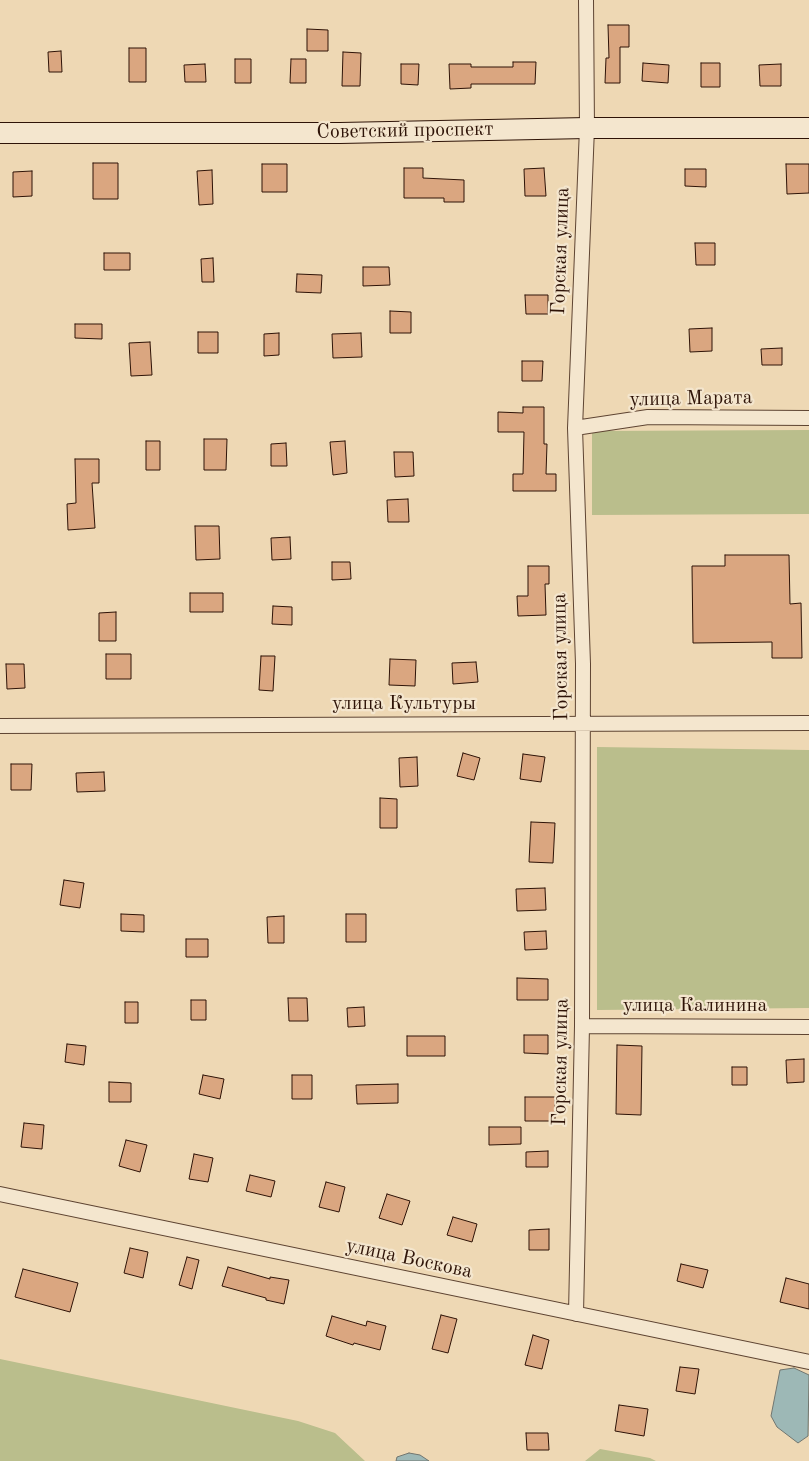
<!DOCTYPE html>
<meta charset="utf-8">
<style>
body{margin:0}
canvas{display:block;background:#eed8b4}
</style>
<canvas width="809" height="1461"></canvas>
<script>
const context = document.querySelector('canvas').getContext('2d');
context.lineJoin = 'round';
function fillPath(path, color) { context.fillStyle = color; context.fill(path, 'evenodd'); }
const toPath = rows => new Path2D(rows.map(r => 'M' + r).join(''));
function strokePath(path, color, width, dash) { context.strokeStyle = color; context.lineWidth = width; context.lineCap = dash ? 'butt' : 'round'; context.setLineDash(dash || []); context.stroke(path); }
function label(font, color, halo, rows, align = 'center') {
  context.font = font + ' "Old Standard TT",serif'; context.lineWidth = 4.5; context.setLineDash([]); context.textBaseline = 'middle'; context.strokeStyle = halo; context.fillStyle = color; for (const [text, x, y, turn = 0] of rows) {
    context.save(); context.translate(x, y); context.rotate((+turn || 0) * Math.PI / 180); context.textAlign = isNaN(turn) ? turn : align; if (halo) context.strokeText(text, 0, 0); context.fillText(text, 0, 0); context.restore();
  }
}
fillPath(toPath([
 [809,430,809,514,592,515,592,431],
 [597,747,809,750,809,1008,597,1010],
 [0,1359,298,1421,335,1433,365,1461,0,1461],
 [600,1449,650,1458,656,1461,585,1461]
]), '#babe8c');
const water = toPath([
 [794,1368,809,1375,808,1436,798,1443,777,1427,771,1416,780,1370,794,1368],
 [409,1453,420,1455,429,1461,396,1461,397,1457,409,1453]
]);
fillPath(water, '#9db8b6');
strokePath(water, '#717670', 1);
const building = toPath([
 [608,25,629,25,629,47,620,47,620,83,605,83,606,58,609,58,608,25],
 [307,29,328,30,328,51,307,51,307,29],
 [129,48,146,48,146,82,129,82,129,48],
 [61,51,62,72,49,72,48,52,61,51],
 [343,52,361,53,360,86,342,86,343,52],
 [235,59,251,59,251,83,235,83,235,59],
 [291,59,306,59,306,83,290,83,291,59],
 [513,62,536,62,535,84,471,84,471,88,450,89,449,64,471,64,471,67,513,67,513,62],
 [643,63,669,65,668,83,642,81,643,63],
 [701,63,720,63,720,87,701,87,701,63],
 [205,64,206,82,185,82,184,65,205,64],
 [401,64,419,64,418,85,401,84,401,64],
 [781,64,781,86,760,86,759,65,781,64],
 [93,163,118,163,118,199,93,199,93,163],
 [262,164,287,164,287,192,262,192,262,164],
 [786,164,809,164,809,193,787,194,786,164],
 [404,168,423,168,423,178,464,180,464,202,444,202,444,198,404,198,404,168],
 [544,168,546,196,525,196,524,169,544,168],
 [685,169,706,169,706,187,685,186,685,169],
 [212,170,213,204,199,205,197,171,212,170],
 [32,171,32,196,13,197,13,172,32,171],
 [695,243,715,243,715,265,696,265,695,243],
 [104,253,130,253,130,270,104,270,104,253],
 [213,258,214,282,202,282,201,259,213,258],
 [363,267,389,267,390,285,363,286,363,267],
 [297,274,322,275,321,293,296,292,297,274],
 [525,295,548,295,548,314,526,314,525,295],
 [390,311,411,312,411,333,390,333,390,311],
 [75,324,102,324,102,339,75,338,75,324],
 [712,328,712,351,690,352,689,329,712,328],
 [198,332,218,332,218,353,198,353,198,332],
 [279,333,279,355,264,356,264,334,279,333],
 [361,333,362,357,333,358,332,334,361,333],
 [150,342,152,375,131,376,129,343,150,342],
 [782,348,782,365,762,365,761,349,782,348],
 [522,361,543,361,542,381,522,381,522,361],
 [523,407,544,407,544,444,547,444,546,474,556,474,556,491,513,491,513,474,523,474,524,432,498,432,498,412,523,413,523,407],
 [204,439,227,439,226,470,204,470,204,439],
 [146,441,160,441,160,470,146,470,146,441],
 [345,441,347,473,333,475,330,442,345,441],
 [286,443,287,466,271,466,271,444,286,443],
 [394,452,413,452,414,476,395,477,394,452],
 [75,459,99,459,99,483,92,483,95,528,68,530,67,504,76,503,75,459],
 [408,499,409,522,388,522,387,500,408,499],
 [195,526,219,526,220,559,196,560,195,526],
 [290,537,291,559,272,560,271,538,290,537],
 [725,555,789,555,790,604,801,603,802,658,772,658,772,642,693,643,692,566,725,566,725,555],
 [332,562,350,562,351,579,332,580,332,562],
 [528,566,549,566,549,584,545,584,546,615,518,616,517,596,528,596,528,566],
 [190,593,223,593,223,612,190,612,190,593],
 [273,606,292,607,292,625,272,624,273,606],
 [116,612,116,641,99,641,99,613,116,612],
 [106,654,131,654,131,679,106,679,106,654],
 [261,656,275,656,273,691,259,690,261,656],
 [390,659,416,660,415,686,389,685,390,659],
 [476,662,478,682,453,684,452,663,476,662],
 [6,664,24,664,25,688,7,689,6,664],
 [463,753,480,758,474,780,457,776,463,753],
 [523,754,545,757,541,782,520,779,523,754],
 [417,757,418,786,400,787,399,758,417,757],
 [11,764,32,764,31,790,11,790,11,764],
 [104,772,105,791,77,792,76,773,104,772],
 [380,798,397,799,397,828,380,828,380,798],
 [531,822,555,823,553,863,529,862,531,822],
 [64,880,84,883,80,908,60,905,64,880],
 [545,888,546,910,517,911,516,889,545,888],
 [121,914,144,915,144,932,121,931,121,914],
 [346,914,366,914,366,942,346,942,346,914],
 [284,916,284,943,268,943,267,917,284,916],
 [546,931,547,949,525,950,524,932,546,931],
 [186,939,208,939,208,957,186,957,186,939],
 [517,978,548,979,548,1000,517,1000,517,978],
 [288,998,307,998,308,1021,289,1021,288,998],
 [191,1000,206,1000,206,1020,191,1020,191,1000],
 [125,1002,138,1002,138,1023,125,1023,125,1002],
 [364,1007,365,1026,348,1027,347,1008,364,1007],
 [524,1035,548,1035,548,1054,524,1053,524,1035],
 [407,1036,445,1036,445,1056,407,1056,407,1036],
 [67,1044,86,1046,84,1065,65,1062,67,1044],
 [617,1045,642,1046,641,1115,616,1114,617,1045],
 [804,1059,804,1082,787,1083,786,1060,804,1059],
 [732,1067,747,1067,747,1085,732,1085,732,1067],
 [203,1075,224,1079,220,1099,199,1094,203,1075],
 [292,1075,312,1075,312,1099,292,1099,292,1075],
 [109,1082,131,1083,131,1102,109,1102,109,1082],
 [398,1084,398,1103,357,1104,356,1085,398,1084],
 [525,1097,555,1097,555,1121,525,1121,525,1097],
 [24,1123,44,1125,42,1149,21,1147,24,1123],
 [489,1127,521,1127,521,1144,489,1145,489,1127],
 [126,1140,147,1145,140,1172,119,1166,126,1140],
 [548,1151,548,1167,526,1167,526,1152,548,1151],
 [194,1154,213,1158,208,1182,189,1179,194,1154],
 [250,1175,275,1181,271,1197,246,1191,250,1175],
 [326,1182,345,1187,339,1212,319,1207,326,1182],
 [387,1194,410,1201,402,1225,379,1218,387,1194],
 [453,1217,477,1224,472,1242,447,1235,453,1217],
 [549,1229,549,1250,529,1250,529,1230,549,1229],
 [130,1248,148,1252,143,1278,124,1273,130,1248],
 [187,1257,199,1260,192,1289,179,1285,187,1257],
 [681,1264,708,1270,703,1288,677,1281,681,1264],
 [228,1267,270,1279,270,1277,289,1280,284,1304,266,1300,266,1298,222,1286,228,1267],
 [23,1269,78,1283,70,1312,15,1297,23,1269],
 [786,1278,809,1284,809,1309,780,1302,786,1278],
 [441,1315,457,1319,448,1353,432,1349,441,1315],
 [332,1316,366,1326,367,1321,386,1326,380,1350,354,1343,353,1345,326,1336,332,1316],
 [533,1335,549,1340,542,1369,525,1365,533,1335],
 [680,1367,699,1369,695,1394,676,1391,680,1367],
 [619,1405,648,1409,644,1436,615,1431,619,1405],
 [526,1433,548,1433,549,1450,527,1450,526,1433]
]);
fillPath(building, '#daa680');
strokePath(building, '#2e1307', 1);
const street = toPath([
 [575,428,648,417,809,418],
 [0,726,809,723],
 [582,1026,809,1027],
 [0,1194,809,1362],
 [576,1314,582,1026,583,664,575,428,587,128,586,0]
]);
const secondary = toPath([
 [0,133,340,133,587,128,809,128]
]);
strokePath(street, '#5e4432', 16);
strokePath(secondary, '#2e1307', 22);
strokePath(street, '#f4e6ce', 14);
strokePath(secondary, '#f4e6ce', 20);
label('20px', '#2e1307', '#f4e6ce', [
 ["Советский проспект",405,131,-1],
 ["Горская улица",561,251,-88],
 ["улица Марата",691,399,-1],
 ["Горская улица",561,657,-91],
 ["улица Культуры",404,704],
 ["улица Калинина",695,1006],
 ["Горская улица",561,1062,-89],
 ["улица Воскова",409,1259,12]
]);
</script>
